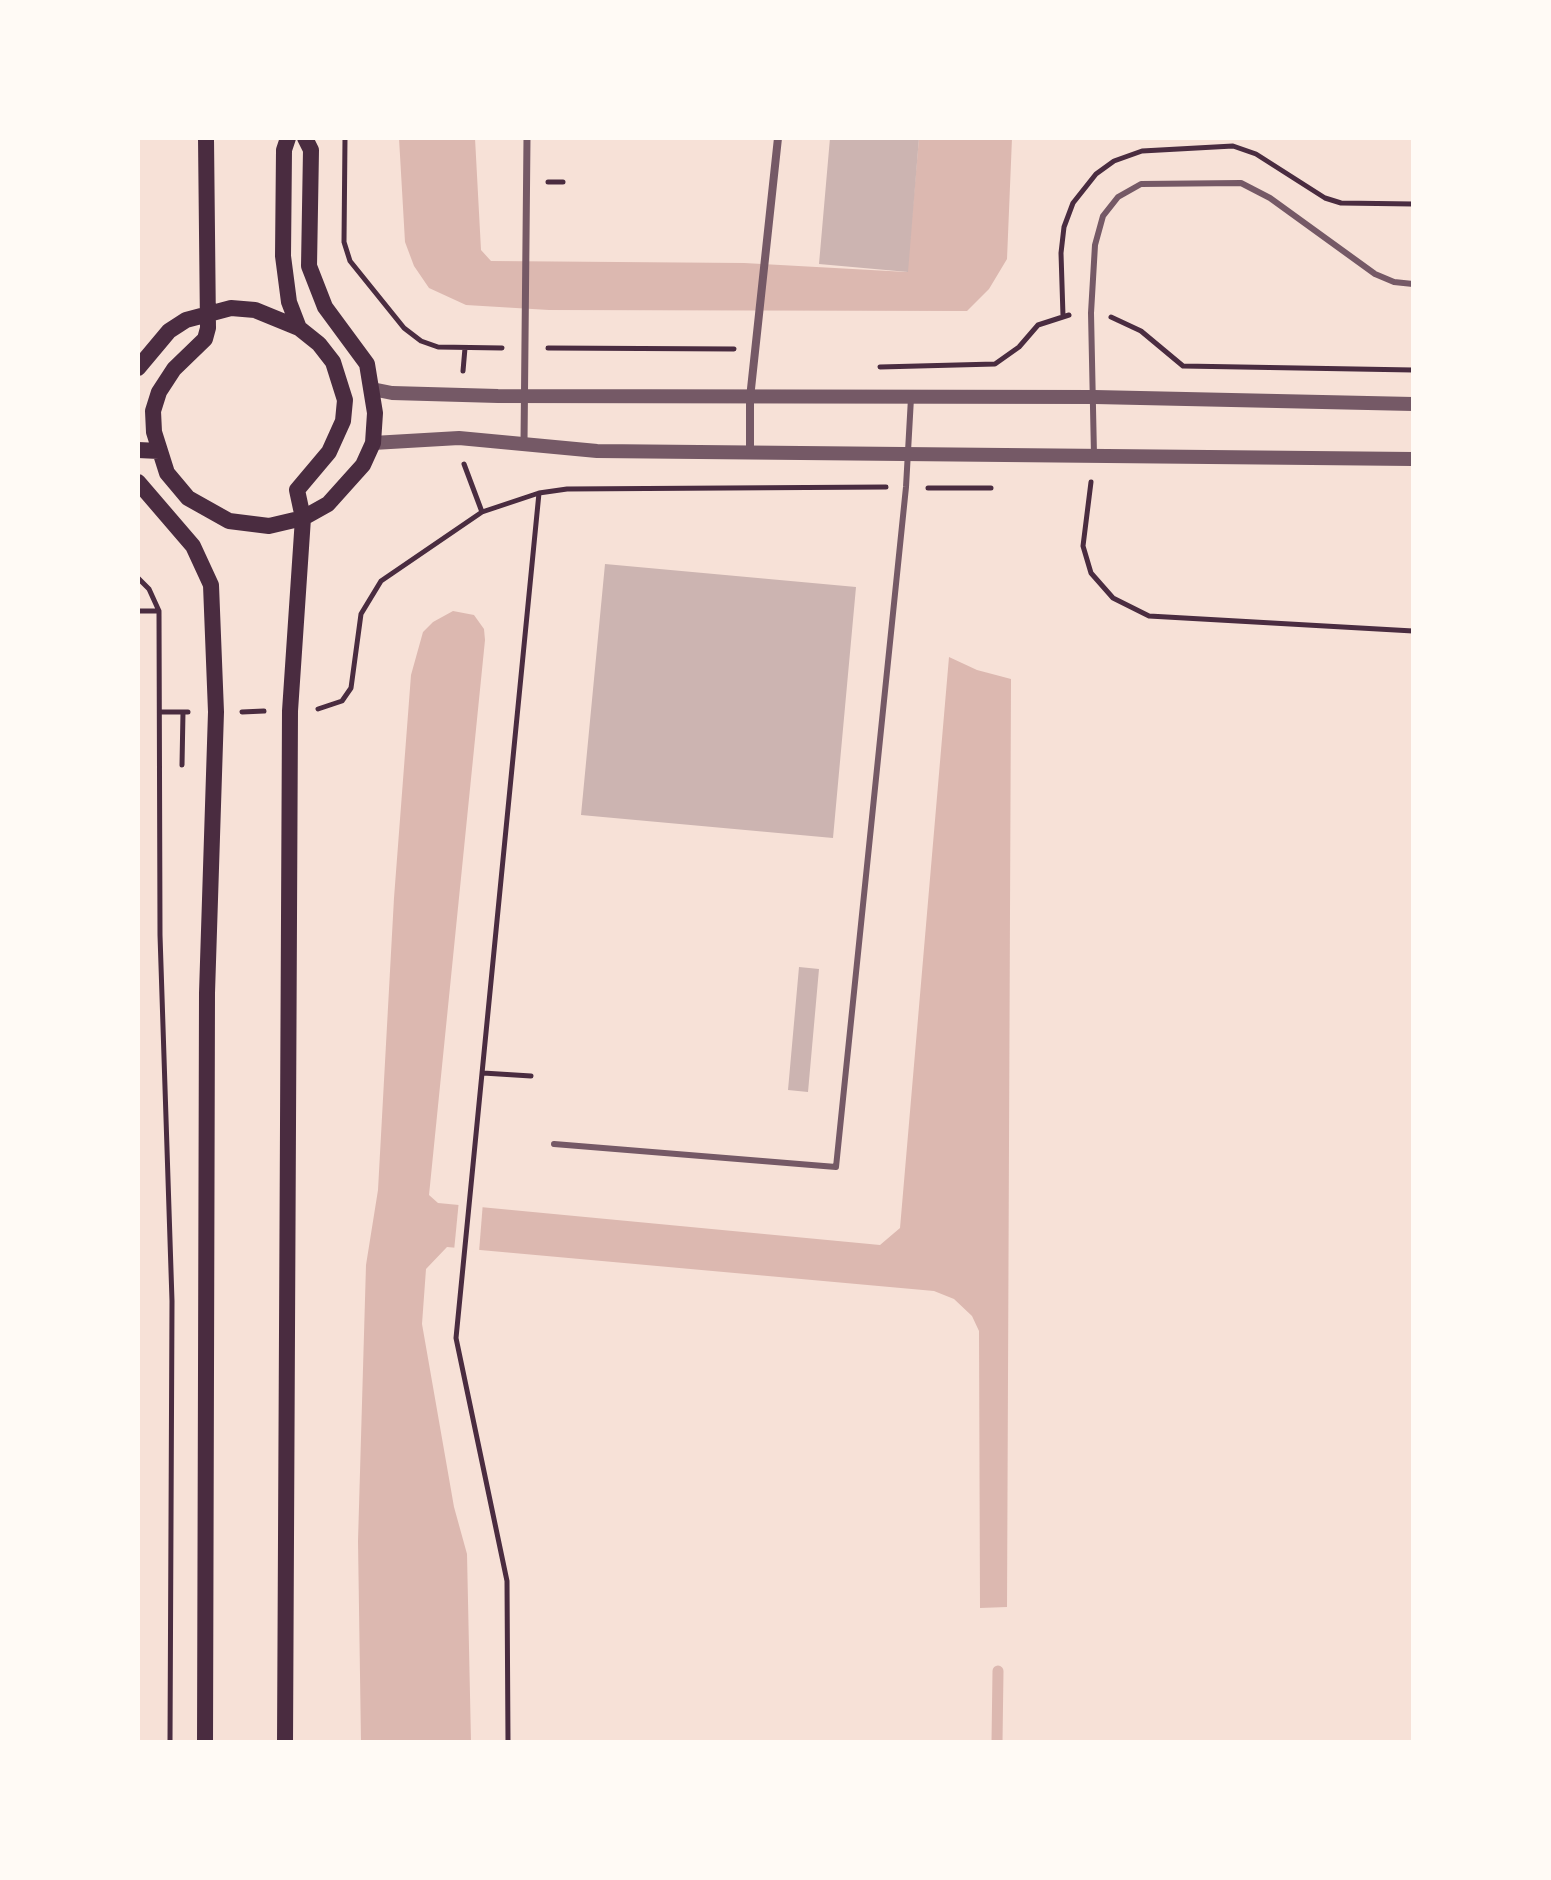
<!DOCTYPE html>
<style>
body{margin:0}
#map{position:relative;width:1551px;height:1880px;overflow:hidden;background:#f7e1d7;font-family:Manrope,sans-serif}
canvas{display:block}
.frame{position:absolute;inset:0;border:140px solid #fffaf5;pointer-events:none}
</style>
<div id="map">
<canvas width="1551" height="1880"></canvas>
<div class="frame"></div>
</div>
<script>
const context = document.querySelector('canvas').getContext('2d');
context.lineJoin = 'round';
function fillPath(path, color) { context.fillStyle = color; context.fill(path, 'evenodd'); }
const toPath = rows => new Path2D(rows.map(r => 'M' + r).join(''));
function strokePath(path, color, width, dash) { context.strokeStyle = color; context.lineWidth = width; context.lineCap = dash ? 'butt' : 'round'; context.setLineDash(dash || []); context.stroke(path); }
fillPath(toPath([
 [399,138,475,138,481,250,491,261,744,263,907,272,919,138,1012,138,1007,259,989,289,967,311,549,310,466,305,429,288,414,266,405,242],
 [453,611,474,615,484,629,485,640,429,1195,438,1203,880,1245,900,1228,949,657,977,670,1011,679,1007,1607,980,1608,979,1331,972,1316,954,1299,934,1291,447,1247,426,1269,422,1324,454,1507,467,1554,471,1742,361,1742,358,1541,366,1265,378,1190,394,898,411,675,423,632,433,622]
]), '#dcb8b0');
fillPath(toPath([
 [459,1200,483,1202,479,1252,454,1251]
]), '#f7e1d7');
strokePath(toPath([
 [997,1742,998,1671]
]), '#dcb8b0', 11);
fillPath(toPath([
 [830,138,919,138,908,272,819,264],
 [605,564,856,587,833,838,581,815],
 [799,967,819,969,808,1092,788,1090]
]), '#ccb4b1');
strokePath(toPath([
 [345,138,344,242,350,261,404,328,421,341,438,347,502,348],
 [548,182,563,182],
 [1063,316,1061,253,1064,227,1073,203,1096,174,1114,161,1142,151,1233,146,1256,154,1325,198,1341,203,1413,204],
 [1111,317,1141,331,1183,366,1413,370],
 [548,348,734,349],
 [880,367,995,364,1019,347,1038,325,1069,315],
 [463,371,465,348],
 [464,464,482,512],
 [1091,482,1083,546,1091,573,1113,598,1149,616,1413,631],
 [928,488,991,488],
 [138,578,149,589,159,611,160,935,172,1301,170,1742],
 [138,611,159,611],
 [318,709,342,701,351,688,361,614,381,581,482,512,539,493,567,489,886,487],
 [161,712,188,712],
 [242,712,264,711],
 [182,765,183,712],
 [483,1073,531,1076],
 [508,1742,507,1581,456,1338,539,493]
]), '#4a2c40', 5);
strokePath(toPath([
 [1094,455,1091,313,1095,245,1103,216,1118,197,1141,184,1241,183,1270,198,1375,274,1394,282,1413,284],
 [554,1144,836,1167,906,487,911,398]
]), '#755966', 6);
strokePath(toPath([
 [524,442,527,138]
]), '#755966', 7);
strokePath(toPath([
 [750,454,750,398,778,138]
]), '#755966', 8);
strokePath(toPath([
 [372,389,392,393,498,396,1095,397,1413,404],
 [373,443,459,438,597,451,1413,459]
]), '#755966', 14);
strokePath(toPath([
 [206,138,208,328,205,339,174,369,159,392,153,411,154,432,167,473,188,498,229,521,269,526,303,518,328,504,363,465,373,443,375,413,367,364,325,307,309,266,311,150,305,138],
 [288,138,284,150,283,256,289,302,299,328],
 [138,368,169,331,186,320,231,308,255,310,299,328,319,344,333,362,345,400,343,421,329,452,297,490,303,518,290,711,285,1742],
 [138,450,159,451],
 [138,482,193,546,211,585,216,712,207,993,205,1742]
]), '#4a2c40', 16);
</script>
